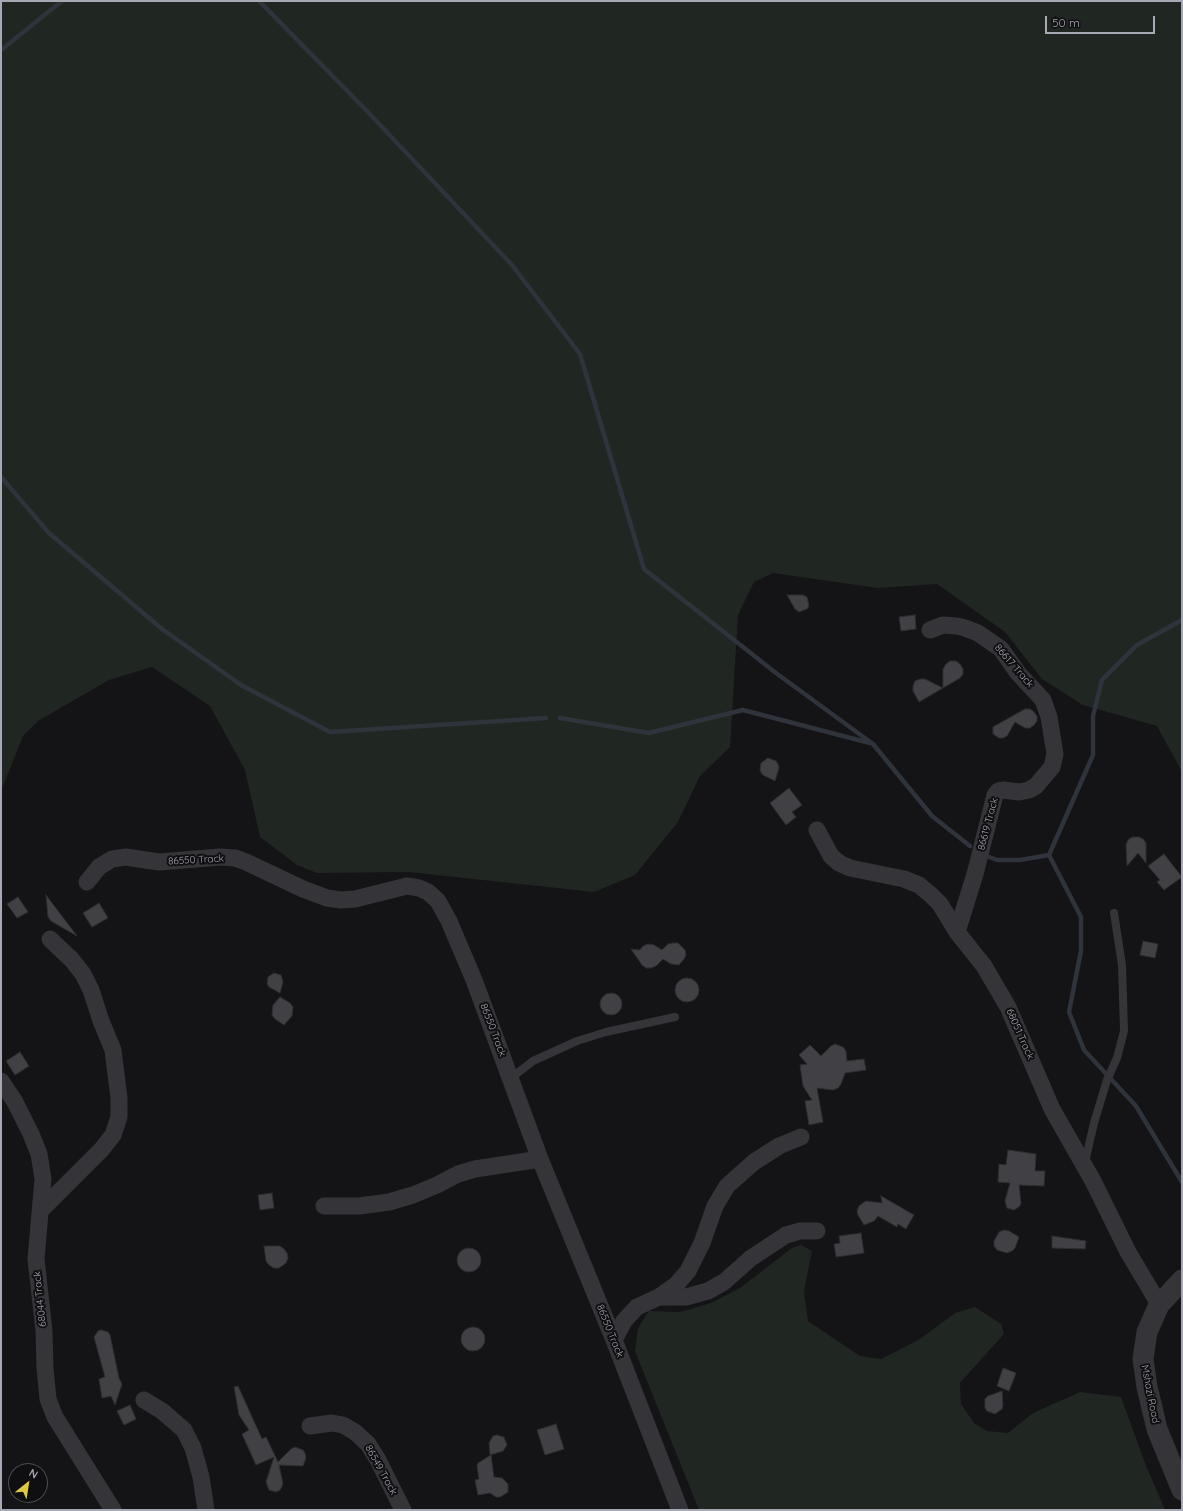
<!DOCTYPE html>
<style>
body{margin:0}
#map{position:relative;width:1183px;height:1511px;overflow:hidden;background:#141315;font-family:Quicksand,sans-serif}
canvas{display:block}
.frame{position:absolute;inset:0;border:2px solid #a6a8b4;pointer-events:none}
.north{position:absolute;left:8px;top:1463px;width:40px;height:40px;box-sizing:border-box;background:#0f0e10;border:1px solid #4b4c52;border-radius:50%;rotate:30deg;font-size:11px;font-weight:700;line-height:16px;text-align:center;color:#a6a8b4}
.north::after{content:'';display:block;margin:auto;width:14px;height:18px;background:#dec943;clip-path:polygon(50% 0,100% 100%,50% 72%,0 100%)}
.scale{position:absolute;left:1045px;top:16px;width:110px;height:18px;box-sizing:border-box;border:2px solid #a6a8b4;border-top:0;padding-left:5px;font-size:12px;line-height:14px;white-space:nowrap;color:#a6a8b4;-webkit-text-stroke:3px #0f0e10;paint-order:stroke}
</style>
<div id="map">
<canvas width="1183" height="1511"></canvas>
<div class="frame"></div>
<div class="north">N</div>
<div class="scale">50 m</div>
</div>
<script>
const context = document.querySelector('canvas').getContext('2d');
context.lineJoin = 'round';
function fillPath(path, color) { context.fillStyle = color; context.fill(path, 'evenodd'); }
const toPath = rows => new Path2D(rows.map(r => 'M' + r).join(''));
function strokePath(path, color, width, dash) { context.strokeStyle = color; context.lineWidth = width; context.lineCap = dash ? 'butt' : 'round'; context.setLineDash(dash || []); context.stroke(path); }
function label(font, color, halo, rows, align = 'center') {
  context.font = font + ' Quicksand,sans-serif'; context.lineWidth = 4; context.setLineDash([]); context.textBaseline = 'middle'; context.strokeStyle = halo; context.fillStyle = color; for (const [text, x, y, turn = 0] of rows) {
    context.save(); context.translate(x, y); context.rotate((+turn || 0) * Math.PI / 180); context.textAlign = isNaN(turn) ? turn : align; if (halo) context.strokeText(text, 0, 0); context.fillText(text, 0, 0); context.restore();
  }
}
fillPath(toPath([
 [1,1,1182,1,1182,772,1157,726,1083,705,1042,679,1005,632,937,584,878,588,773,573,754,582,738,615,730,747,700,776,678,822,635,875,594,892,409,872,317,873,297,865,260,837,245,770,210,706,152,667,109,680,38,721,23,736,1,791],
 [801,1245,812,1251,804,1291,808,1321,860,1356,881,1359,920,1339,955,1313,975,1307,1001,1324,1004,1334,960,1383,961,1404,974,1423,987,1431,1008,1433,1033,1413,1080,1392,1121,1397,1145,1463,1165,1510,699,1510,635,1351,638,1328,649,1311,680,1312,711,1303,740,1288,792,1248]
]), '#202722');
strokePath(toPath([
 [259,1,366,110,512,265,580,354,644,569,776,673,873,744,932,816,970,846],
 [1,50,62,1],
 [1,477,49,533,162,629,241,685,330,732,546,718],
 [560,718,649,733,743,710,870,743],
 [1049,855,1093,755,1093,716,1102,680,1137,645,1182,620],
 [989,857,997,860,1020,860,1049,855,1081,917,1081,951,1069,1012,1084,1050,1136,1106,1182,1182]
]), '#2e333c', 4.5);
const building = toPath([
 [787,595,803,595,807,597,809,606,807,609,799,612,795,609,787,595],
 [915,615,916,629,901,631,899,617,915,615],
 [950,661,956,661,960,664,963,669,963,674,960,678,919,702,913,691,913,686,915,681,920,679,925,679,943,688,943,669,946,664,950,661],
 [1025,709,1030,709,1034,712,1037,716,1037,721,1034,725,1030,728,1025,728,1015,722,1007,736,1003,738,999,738,993,734,993,727,1025,709],
 [768,758,776,761,778,764,779,768,775,781,763,775,760,771,761,763,768,758],
 [789,788,802,805,792,812,796,817,786,825,770,803,789,788],
 [1133,837,1139,837,1143,839,1146,843,1146,863,1138,853,1127,866,1126,844,1129,839,1133,837],
 [1164,854,1182,877,1164,890,1157,882,1160,880,1148,866,1164,854],
 [46,895,77,936,51,921,48,917,46,895],
 [18,897,28,912,17,918,7,904,18,897],
 [99,903,108,918,92,927,83,913,99,903],
 [1143,941,1158,944,1155,958,1140,955,1143,941],
 [673,943,678,943,685,950,686,955,684,959,679,965,671,964,663,959,656,966,651,968,646,968,642,965,631,949,640,950,643,946,648,944,654,945,662,950,668,944,673,943],
 [274,973,281,975,282,978,283,982,280,993,269,987,267,984,268,977,274,973],
 '675 990a12 12 0 1 1 24 0a12 12 0 1 1-24 0Z',
 '600 1004a11 11 0 1 1 22 0a11 11 0 1 1-22 0Z',
 [280,997,290,1003,293,1007,292,1016,284,1025,275,1019,272,1015,273,1005,280,997],
 [835,1044,843,1047,846,1051,847,1061,864,1059,866,1070,845,1073,841,1084,838,1088,833,1090,817,1088,823,1122,809,1125,805,1101,812,1100,803,1086,800,1065,807,1064,799,1055,810,1045,821,1056,831,1046,835,1044],
 [20,1052,29,1066,15,1075,6,1061,20,1052],
 [1008,1150,1036,1154,1035,1171,1045,1171,1044,1186,1019,1185,1021,1203,1020,1206,1014,1210,1007,1208,1005,1201,1010,1183,998,1182,999,1164,1006,1165,1008,1150],
 [272,1193,274,1208,260,1210,258,1195,272,1193],
 [881,1196,914,1215,906,1229,898,1224,897,1227,878,1216,874,1221,864,1225,858,1215,857,1211,859,1206,866,1201,882,1203,881,1196],
 [1004,1230,1009,1231,1019,1237,1015,1248,1012,1251,1007,1253,997,1250,994,1246,994,1241,999,1232,1004,1230],
 [861,1233,864,1253,836,1257,834,1244,840,1243,839,1236,861,1233],
 [1052,1236,1086,1241,1085,1249,1052,1248,1052,1236],
 [264,1246,280,1246,284,1249,287,1253,288,1258,286,1263,279,1268,274,1268,269,1265,266,1261,264,1246],
 '457 1260a12 12 0 1 1 24 0a12 12 0 1 1-24 0Z',
 '461 1339a12 12 0 1 1 24 0a12 12 0 1 1-24 0Z',
 [101,1330,108,1332,110,1335,119,1378,122,1384,115,1405,111,1396,102,1398,99,1379,105,1377,94,1337,98,1331,101,1330],
 [1003,1368,1016,1373,1009,1391,997,1386,1003,1368],
 [238,1386,262,1439,266,1437,278,1462,291,1449,295,1447,303,1450,305,1453,306,1458,303,1466,279,1465,283,1484,280,1490,276,1492,269,1490,266,1482,274,1457,256,1465,242,1434,249,1430,239,1415,234,1387,238,1386],
 [1002,1391,1003,1405,1002,1409,995,1414,987,1411,985,1408,985,1399,988,1396,1002,1391],
 [130,1405,136,1419,124,1425,117,1411,130,1405],
 [556,1424,564,1449,545,1455,537,1430,556,1424],
 [497,1435,504,1437,507,1445,503,1451,490,1455,489,1443,493,1436,497,1435],
 [491,1455,494,1477,502,1478,508,1484,508,1492,500,1497,496,1497,490,1493,478,1495,475,1480,479,1479,477,1466,478,1463,491,1455]
]);
fillPath(building, '#404045');
strokePath(building, '#2e2e31', 1);
strokePath(toPath([
 [511,1078,533,1061,577,1041,606,1032,675,1017],
 [1085,1162,1094,1123,1107,1080,1117,1058,1124,1031,1122,965,1114,913]
]), '#353539', 8);
strokePath(toPath([
 [930,630,943,625,957,626,965,628,978,633,1001,649,1018,673,1043,700,1049,717,1055,754,1052,767,1036,786,1029,790,1019,792,1003,790,998,791,995,795,975,874,957,932],
 [817,830,831,856,839,863,850,868,904,879,919,885,931,895,940,904,957,932,984,966,1008,1007,1052,1109,1093,1181,1128,1252,1159,1304],
 [87,882,99,867,112,859,126,857,159,862,220,857,235,858,246,862,303,889,327,898,341,900,355,899,407,886,419,888,428,892,438,901,449,921,474,980,540,1159,614,1340,680,1510],
 [1,1081,15,1102,31,1134,39,1154,43,1179,36,1259,44,1331,45,1368,48,1399,55,1417,113,1510],
 [324,1206,359,1206,389,1202,413,1195,437,1185,458,1174,475,1169,540,1159],
 [41,1210,102,1149,113,1135,119,1117,119,1098,113,1050,101,1021,91,990,83,974,72,960,50,939],
 [659,1297,686,1297,708,1291,724,1282,751,1258,786,1235,800,1231,817,1231],
 [614,1340,624,1321,637,1307,659,1297,676,1285,688,1271,702,1243,715,1206,727,1186,754,1162,779,1146,801,1137],
 [144,1400,162,1411,184,1430,193,1448,201,1477,206,1510],
 [310,1426,332,1423,343,1425,355,1432,368,1444,378,1460,403,1510]
]), '#353539', 17);
strokePath(toPath([
 [1182,1280,1159,1305,1147,1332,1143,1359,1147,1387,1157,1429,1182,1490]
]), '#353539', 21);
label('10px', '#a6a8b4', '#0f0e10', [
 ["86617 Track",1014,666,49],
 ["86619 Track",988,824,-75],
 ["86550 Track",196,860,-3],
 ["86550 Track",493,1030,69],
 ["68051 Track",1020,1034,66],
 ["68044 Track",40,1299,-96],
 ["86550 Track",610,1331,68],
 ["Mshazi Road",1150,1394,79],
 ["86549 Track",381,1470,61]
]);
</script>
